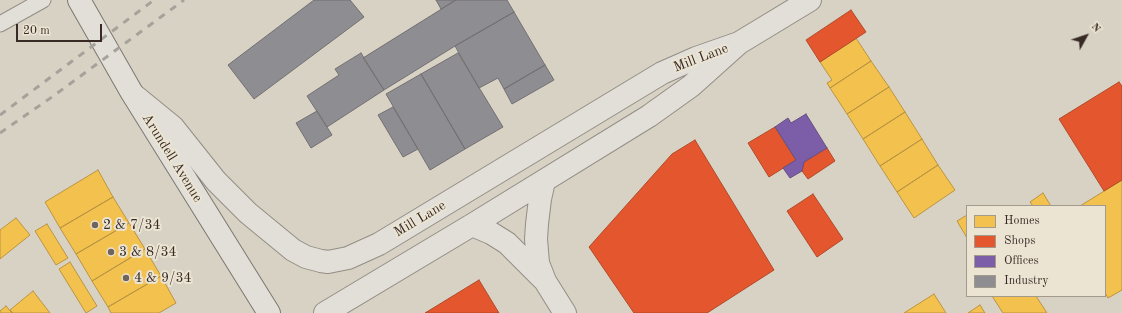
<!DOCTYPE html>
<style>
body{margin:0}
#map{position:relative;width:1122px;height:313px;overflow:hidden;background:#d8d2c4;font-family:"Old Standard TT",serif}
canvas{display:block}
.legend{position:absolute;left:966px;top:205px;width:140px;height:92px;box-sizing:border-box;background:#ebe4d3;border:1px solid #a39a8d;margin:0;padding:5px 7px;list-style:none;font-size:12px;color:#382a24}
.legend li{display:flex;align-items:center;gap:8px;height:20px}
.legend b{width:20px;border:1px solid #a39a8d}
.north{position:absolute;left:1066px;top:16px;width:40px;height:40px;-webkit-text-stroke:3px #ebe4d3;paint-order:stroke;rotate:50deg;font-size:11px;font-weight:700;line-height:16px;text-align:center;color:#382a24}
.north::after{content:'';display:block;margin:auto;width:14px;height:18px;background:#382a24;clip-path:polygon(50% 0,100% 100%,50% 72%,0 100%)}
.scale{position:absolute;left:16px;top:24px;width:86px;height:18px;box-sizing:border-box;border:2px solid #382a24;border-top:0;padding-left:5px;font-size:12px;line-height:14px;white-space:nowrap;color:#382a24;-webkit-text-stroke:3px #ebe4d3;paint-order:stroke}
</style>
<div id="map">
<canvas width="1122" height="313"></canvas>
<ul class="legend">
<li><b style="height:11px;background:#f2c14e"></b>Homes</li>
<li><b style="height:11px;background:#e4572e"></b>Shops</li>
<li><b style="height:11px;background:#7b5ea7"></b>Offices</li>
<li><b style="height:11px;background:#8d8d92"></b>Industry</li>
</ul>
<div class="north">N</div>
<div class="scale">20 m</div>
</div>
<script>
const context = document.querySelector('canvas').getContext('2d');
context.lineJoin = 'round';
function fillPath(path, color) { context.fillStyle = color; context.fill(path, 'evenodd'); }
const toPath = rows => new Path2D(rows.map(r => 'M' + r).join(''));
function strokePath(path, color, width, dash) { context.strokeStyle = color; context.lineWidth = width; context.lineCap = dash ? 'butt' : 'round'; context.setLineDash(dash || []); context.stroke(path); }
function label(font, color, halo, rows, align = 'center') {
  context.font = font + ' "Old Standard TT",serif'; context.lineWidth = 4; context.setLineDash([]); context.textBaseline = 'middle'; context.strokeStyle = halo; context.fillStyle = color; for (const [text, x, y, turn = 0] of rows) {
    context.save(); context.translate(x, y); context.rotate((+turn || 0) * Math.PI / 180); context.textAlign = isNaN(turn) ? turn : align; if (halo) context.strokeText(text, 0, 0); context.fillText(text, 0, 0); context.restore();
  }
}
const homes = toPath([
 [856,38,871,61,830,88,827,83,832,80,820,62,856,38],
 [871,61,889,87,847,114,830,88,871,61],
 [889,87,905,112,863,139,847,114,889,87],
 [905,112,922,139,880,166,863,139,905,112],
 [922,139,938,165,897,192,880,166,922,139],
 [938,165,955,190,914,218,897,192,938,165],
 [98,170,113,197,60,228,45,202,98,170],
 [1122,180,1122,290,1108,298,1105,293,1105,206,1080,206,1122,180],
 [1043,193,1051,206,1033,206,1030,202,1043,193],
 [113,197,129,223,76,254,60,228,113,197],
 [967,215,967,238,957,221,967,215],
 [16,218,30,235,0,259,0,230,16,218],
 [129,223,145,249,92,281,76,254,129,223],
 [47,224,68,258,56,265,35,231,47,224],
 [145,249,161,276,108,307,92,281,145,249],
 [70,262,97,306,86,313,59,269,70,262],
 [161,276,176,303,159,313,111,313,108,307,161,276],
 [33,291,50,313,13,313,10,310,33,291],
 [934,294,946,313,904,313,934,294],
 [992,296,1036,296,1047,313,1003,313,992,296],
 [980,305,985,313,968,313,980,305],
 [6,306,12,313,0,313,0,311,6,306]
]);
fillPath(homes, '#f2c14e');
strokePath(homes, '#ba9441', 1);
const shops = toPath([
 [851,10,866,32,820,62,806,40,851,10],
 [1119,82,1122,86,1122,180,1104,191,1059,119,1119,82],
 [775,127,796,160,769,177,748,143,775,127],
 [695,140,774,270,707,313,634,313,589,247,672,154,695,140],
 [827,148,835,161,808,179,802,171,804,162,827,148],
 [813,194,843,239,817,257,787,211,813,194],
 [479,280,499,313,425,313,479,280]
]);
fillPath(shops, '#e4572e');
strokePath(shops, '#b04a2b', 1);
const offices = toPath([
 [806,114,827,148,804,162,802,171,790,178,783,168,796,160,775,127,788,118,791,123,806,114]
]);
fillPath(offices, '#7b5ea7');
strokePath(offices, '#674e80', 1);
const industry = toPath([
 [314,0,350,0,364,17,254,99,228,65,314,0],
 [436,0,456,0,441,9,436,0],
 [456,0,507,0,514,12,455,46,384,90,363,58,456,0],
 [514,12,545,65,504,89,498,78,479,88,455,46,514,12],
 [361,53,384,90,327,127,307,96,339,75,335,69,361,53],
 [458,53,503,127,465,149,421,74,458,53],
 [545,65,554,80,512,104,504,89,545,65],
 [421,74,465,149,430,170,386,94,421,74],
 [393,107,418,149,403,157,378,115,393,107],
 [317,111,332,135,311,148,296,123,317,111]
]);
fillPath(industry, '#8d8d92');
strokePath(industry, '#746f71', 1);
const lane = toPath([
 [0,24,43,0]
]);
const street = toPath([
 [135,96,173,127,216,181,248,213,293,250,306,257,321,261,328,262,348,258,379,244,662,73,696,58,739,43],
 [544,181,540,199,537,224,536,239,538,263,545,281,565,313],
 [472,225,491,233,507,243,543,279],
 [325,313,472,225,649,116,691,86,739,43,810,0]
]);
const secondary = toPath([
 [79,0,132,93,269,313]
]);
strokePath(lane, '#938e85', 17);
strokePath(street, '#938e85', 24);
strokePath(secondary, '#7c7770', 24);
strokePath(lane, '#e1dfd8', 15);
strokePath(street, '#e1dfd8', 22);
strokePath(secondary, '#e1dfd8', 22);
strokePath(toPath([
 [0,115,154,0],
 [0,133,52,97,184,0]
]), '#a5a29b', 3, [7, 7]);
for (const [x, y, r, color] of [
 [95,225,4,"#70655c"],
 [111,252,4,"#70655c"],
 [126,278,4,"#70655c"]
]) { const dot = new Path2D(); dot.arc(x, y, r, 0, 2 * Math.PI); context.fillStyle = color; context.fill(dot); strokePath(dot, '#ebe4d3', 1.5); }
label('14px', '#382a24', '#ebe4d3', [
 ["Mill Lane",701,58,-21],
 ["Arundell Avenue",172,158,58],
 ["Mill Lane",420,219,-31]
]);
label('14px', '#382a24', '#ebe4d3', [
 ["2 & 7/34",103,225],
 ["3 & 8/34",119,252],
 ["4 & 9/34",134,278]
], 'left');
</script>
